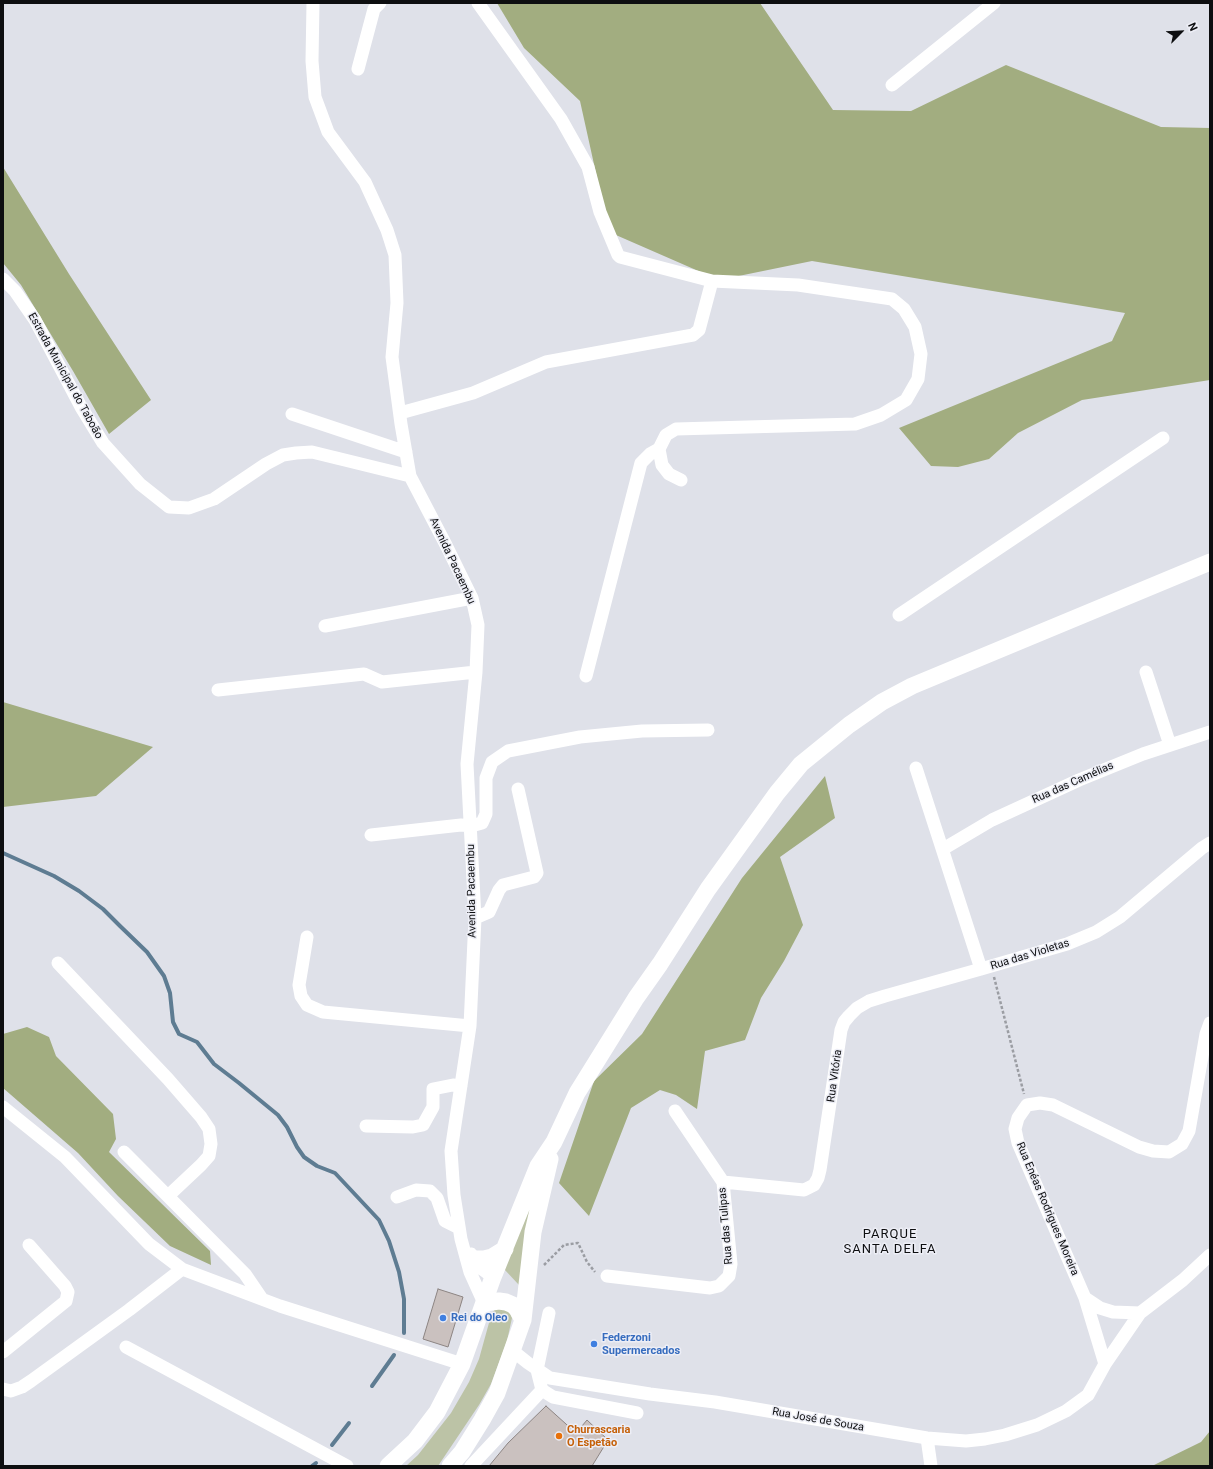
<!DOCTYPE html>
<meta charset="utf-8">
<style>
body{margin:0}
#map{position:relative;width:1213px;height:1469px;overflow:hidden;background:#dfe1e9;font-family:Roboto,sans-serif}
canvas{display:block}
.frame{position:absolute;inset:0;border:4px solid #0d0e10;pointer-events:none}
.north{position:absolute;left:1161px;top:12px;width:40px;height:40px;-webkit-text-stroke:3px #edeef6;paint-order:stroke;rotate:66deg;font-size:11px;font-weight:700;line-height:16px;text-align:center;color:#0d0e10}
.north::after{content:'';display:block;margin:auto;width:14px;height:18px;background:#0d0e10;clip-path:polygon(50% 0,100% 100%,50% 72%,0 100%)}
</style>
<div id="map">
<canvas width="1213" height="1469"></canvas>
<div class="frame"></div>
<div class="north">N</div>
</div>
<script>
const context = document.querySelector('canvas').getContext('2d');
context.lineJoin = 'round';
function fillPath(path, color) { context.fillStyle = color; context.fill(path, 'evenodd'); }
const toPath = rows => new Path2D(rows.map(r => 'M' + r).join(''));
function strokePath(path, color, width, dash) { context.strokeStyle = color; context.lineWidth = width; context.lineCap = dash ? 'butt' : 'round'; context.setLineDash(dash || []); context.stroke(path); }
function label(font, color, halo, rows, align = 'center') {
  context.font = font + ' Roboto,sans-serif'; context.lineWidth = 3; context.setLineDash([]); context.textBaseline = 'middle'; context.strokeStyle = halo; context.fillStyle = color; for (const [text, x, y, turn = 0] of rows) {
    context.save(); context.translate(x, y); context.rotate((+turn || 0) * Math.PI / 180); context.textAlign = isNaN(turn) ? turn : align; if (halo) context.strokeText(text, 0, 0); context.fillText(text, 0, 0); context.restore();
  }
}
fillPath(toPath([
 [531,1205,519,1285,504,1269],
 [499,1307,509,1311,512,1318,507,1341,491,1384,479,1405,438,1466,406,1466,418,1455,451,1413,469,1382,479,1359,492,1312]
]), '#bcc3a6');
fillPath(toPath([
 [497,3,760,3,833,110,911,111,1006,65,1161,127,1210,128,1210,380,1082,400,1018,433,989,459,958,467,931,466,899,428,1112,341,1125,313,812,261,719,280,609,232,580,101,524,48],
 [3,167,69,274,151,400,109,434,73,371,21,285,3,263],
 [3,702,153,747,96,796,3,807],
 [825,776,835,818,780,857,803,925,784,961,761,998,745,1040,705,1051,697,1109,676,1095,660,1090,631,1108,589,1216,559,1183,594,1081,642,1034,742,878],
 [27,1027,49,1037,56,1056,113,1114,116,1139,109,1152,210,1251,211,1265,170,1246,118,1196,78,1153,3,1088,3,1034],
 [1210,1431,1210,1466,1152,1466,1201,1442]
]), '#a2ad80');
strokePath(toPath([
 [3,853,54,876,79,891,103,909,120,926,147,952,164,976,170,993,173,1022,179,1034,197,1042,214,1064,239,1083,278,1115,287,1127,297,1147,304,1157,317,1166,335,1173,379,1220,389,1241,399,1272,404,1299,404,1333],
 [372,1386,394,1355],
 [332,1445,349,1423],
 [312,1466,316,1463]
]), '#5e7c92', 4);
const building = toPath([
 [438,1289,463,1297,448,1347,423,1339,438,1289],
 [546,1406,576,1433,587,1420,608,1440,592,1466,489,1466,508,1443,546,1406]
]);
fillPath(building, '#cac1bf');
strokePath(building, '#8c8482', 1);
strokePath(toPath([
 [994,977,1024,1094],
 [544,1265,564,1245,578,1243,587,1262,595,1272]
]), '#9b9da3', 2.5, [3, 2]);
strokePath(toPath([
 [313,3,312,61,315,97,328,132,365,182,387,230,395,255,397,303,392,357,401,424,410,476,446,545,472,598,478,625,476,672,467,764,475,918,470,1026,451,1151,454,1195,461,1239,470,1272,484,1303],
 [478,3,561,119,588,167,600,212,618,255,620,257,712,281,798,285,892,299,904,309,915,327,921,354,918,379,906,400,881,415,855,424,676,429,666,435,659,449,662,465,669,474,681,480],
 [358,69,374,9,380,3],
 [892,85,994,3],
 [3,279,15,291,35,320,81,407,103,443,140,484,169,507,189,508,214,499,266,464,283,455,296,453,312,452,410,476],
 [400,413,473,393,546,362,693,335,699,330,712,281],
 [292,414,406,452],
 [899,615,1163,438],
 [325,626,472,598],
 [1146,672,1170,745],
 [586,676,641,463,650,454,659,449],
 [218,690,364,674,382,682,476,672],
 [916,768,981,969],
 [371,835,461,825,471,826,482,823,486,814,486,778,492,762,508,751,580,737,642,731,708,730],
 [943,849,992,820,1079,780,1143,754,1210,732],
 [475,918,489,912,499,890,503,885,534,877,537,873,518,789],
 [307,937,299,985,301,996,307,1005,323,1012,470,1026],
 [58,963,168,1079,201,1117,209,1129,211,1144,209,1156,201,1165,168,1196],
 [3,1107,65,1157,149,1244,182,1269,280,1306,462,1364],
 [366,1126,413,1127,423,1125,433,1107,433,1089,453,1085,461,1086],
 [124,1152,245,1274,262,1299],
 [723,1182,804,1190,814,1185,818,1178,820,1170,841,1030,844,1022,849,1016,857,1008,869,1001,885,996,981,969,1067,944,1096,932,1120,917,1202,848,1210,843],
 [397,1197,416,1190,430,1191,437,1198,445,1221,459,1228],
 [471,1254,482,1269,493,1277],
 [607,1276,710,1288,719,1286,729,1276,731,1264,723,1182,675,1111],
 [1085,1298,1100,1308,1113,1312,1140,1313],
 [549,1313,537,1370,542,1390,553,1397,637,1413],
 [126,1347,347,1466],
 [513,1351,528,1363,550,1378,650,1394,715,1402,927,1438,966,1441,985,1439,1005,1435,1037,1425,1066,1411,1088,1395,1105,1364,1140,1313,1183,1280,1210,1255],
 [3,1352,66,1301,68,1292,65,1286,29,1245],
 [1105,1364,1085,1298,1018,1143,1015,1129,1018,1118,1027,1105,1040,1103,1053,1105,1139,1147,1153,1151,1169,1152,1182,1144,1189,1131,1206,1034,1210,1023],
 [3,1389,11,1391,22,1387,31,1381,129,1310,182,1269],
 [927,1438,931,1466],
 [471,1466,542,1390]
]), '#fff', 13);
strokePath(toPath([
 [474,1259,484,1259,492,1257,505,1249],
 [484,1303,499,1301,506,1302,513,1305,517,1309,523,1320],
 [388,1466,415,1441,437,1412,462,1364,493,1277,538,1166,554,1142,577,1093,636,998,660,964,708,889,777,793,801,764,849,725,882,702,912,686,1210,562],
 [450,1466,462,1452,482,1420,497,1393,523,1320,533,1232,550,1159]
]), '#fff', 17);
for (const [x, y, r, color] of [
 [443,1318,4,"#3f7fe0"],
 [594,1344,4,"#3f7fe0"],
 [559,1436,4,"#e8710a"]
]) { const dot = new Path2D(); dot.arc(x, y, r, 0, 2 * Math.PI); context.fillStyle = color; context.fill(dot); strokePath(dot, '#edeef6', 1.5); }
label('11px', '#0d0e10', '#edeef6', [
 ["Estrada Municipal do Taboão",65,376,61],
 ["Avenida Pacaembu",452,561,65],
 ["Rua das Camélias",1073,783,-24],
 ["Avenida Pacaembu",472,891,-91],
 ["Rua das Violetas",1030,955,-17],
 ["Rua Vitória",835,1076,-82],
 ["Rua Enéas Rodrigues Moreira",1047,1209,67],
 ["Rua das Tulipas",726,1226,-95],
 ["Rua José de Souza",818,1420,10]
]);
label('bold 11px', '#366cbe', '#edeef6', [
 ["Rei do Oleo",451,1318],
 ["Federzoni",602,1338],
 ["Supermercados",602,1351]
], 'left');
label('bold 11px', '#c56008', '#edeef6', [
 ["Churrascaria",567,1430],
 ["O Espetão",567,1443]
], 'left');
context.letterSpacing = '1px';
label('13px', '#0d0e10', '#edeef6', [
 ["PARQUE",890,1235],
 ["SANTA DELFA",890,1250]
]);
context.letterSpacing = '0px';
</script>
